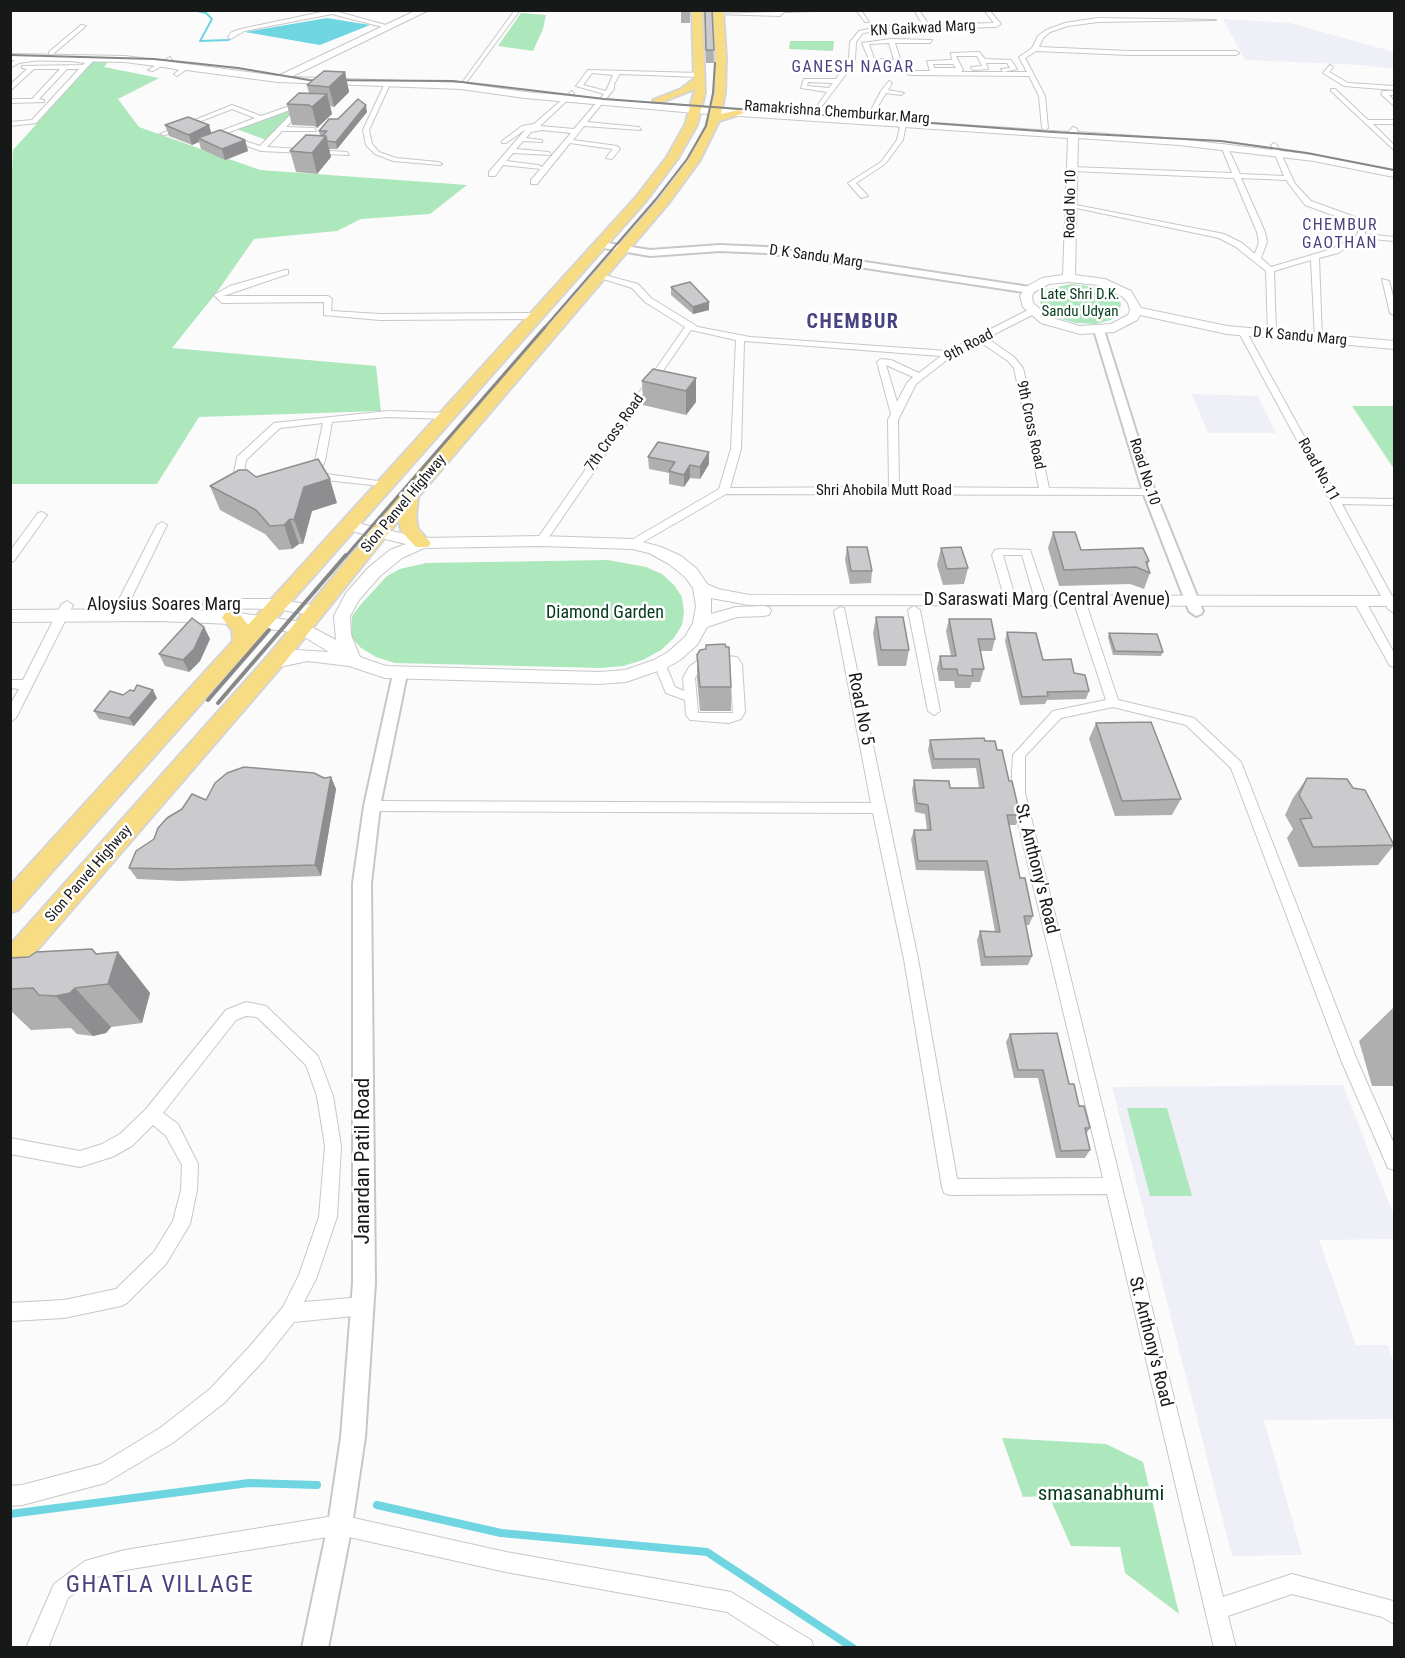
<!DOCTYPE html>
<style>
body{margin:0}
#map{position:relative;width:1405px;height:1658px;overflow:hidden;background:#fbfbfc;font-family:"Roboto Condensed",sans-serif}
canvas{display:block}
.frame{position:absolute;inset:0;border:12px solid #171818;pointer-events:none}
</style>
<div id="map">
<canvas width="1405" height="1658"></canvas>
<div class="frame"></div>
</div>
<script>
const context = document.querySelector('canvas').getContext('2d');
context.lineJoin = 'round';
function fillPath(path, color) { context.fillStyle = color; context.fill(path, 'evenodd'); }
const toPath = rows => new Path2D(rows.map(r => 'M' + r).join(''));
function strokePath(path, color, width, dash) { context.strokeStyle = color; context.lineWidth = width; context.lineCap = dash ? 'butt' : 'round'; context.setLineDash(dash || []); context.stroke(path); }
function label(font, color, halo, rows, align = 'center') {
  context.font = font + ' "Roboto Condensed",sans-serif'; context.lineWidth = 5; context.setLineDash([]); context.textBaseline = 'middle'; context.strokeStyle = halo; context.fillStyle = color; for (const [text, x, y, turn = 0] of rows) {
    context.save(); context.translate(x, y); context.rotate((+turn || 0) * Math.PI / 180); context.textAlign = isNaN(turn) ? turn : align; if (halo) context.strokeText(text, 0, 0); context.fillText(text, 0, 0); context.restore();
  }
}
fillPath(toPath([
 [1223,19,1290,23,1394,52,1394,69,1363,65,1245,60],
 [1192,394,1258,396,1276,433,1208,433],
 [1343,1085,1394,1216,1394,1239,1319,1240,1356,1345,1388,1345,1394,1364,1394,1419,1264,1420,1302,1555,1232,1556,1112,1087]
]), '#eeeff7');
fillPath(toPath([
 [521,13,546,15,543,29,533,51,498,46],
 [790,41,834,41,833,51,789,49],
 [96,58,110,59,104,67,159,78,118,99,139,127,260,170,467,185,430,214,361,219,337,231,254,239,217,292,172,348,376,366,381,411,199,417,157,484,11,484,10,211,13,150],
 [303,102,266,140,234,128],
 [1072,284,1095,287,1110,293,1121,303,1119,315,1111,320,1095,324,1076,323,1058,318,1042,308,1039,298,1047,289],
 [1352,406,1394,406,1394,469],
 [608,560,646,567,662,574,674,585,682,597,684,613,682,625,674,638,661,650,643,660,623,666,601,668,395,663,376,657,361,648,351,637,352,616,362,603,387,576,400,569,426,563],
 [1127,1108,1167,1108,1192,1196,1150,1196],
 [1002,1438,1106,1444,1143,1462,1179,1614,1125,1573,1120,1547,1071,1546,1049,1496,1023,1497]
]), '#ade7bc');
fillPath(toPath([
 [327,18,370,25,320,45,245,32]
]), '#6ed5e1');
strokePath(toPath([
 [193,10,206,13,212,19,200,41,229,40]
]), '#6ed5e1', 2);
strokePath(toPath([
 [377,1505,501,1533,707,1552,853,1648],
 [10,1514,249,1483,317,1485]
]), '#6ed5e1', 8);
const minor = toPath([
 [331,10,393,27,390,29,332,14,244,31,231,39,228,37,232,32,241,29,331,10],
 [515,10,520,10,463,87,459,87,515,10],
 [779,10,815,11,784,12,780,16,715,14,778,12,779,10],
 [856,10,861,10,869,22,865,22,856,10],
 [914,10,919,10,929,25,994,23,984,10,989,10,1001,24,996,27,885,30,863,33,856,42,855,59,847,73,812,119,808,119,827,92,801,88,804,79,836,79,849,59,850,42,859,31,885,26,923,25,914,10],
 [808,82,833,83,829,88,807,86,808,82],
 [1098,18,1216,20,1098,22,1068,26,1050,32,1043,38,1039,47,1129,51,1236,51,1239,53,1236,55,1129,55,1036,51,1025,58,1045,96,1048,128,1045,130,1042,128,1039,96,1029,76,910,75,898,70,895,64,870,62,862,43,891,39,932,40,930,43,895,43,903,68,911,71,930,71,927,61,952,60,951,53,979,52,985,59,1011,60,1017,69,1003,72,1001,69,1010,68,1007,63,986,63,988,69,973,70,971,67,982,66,977,56,956,56,963,70,961,72,1027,72,1019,57,1032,48,1038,36,1046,30,1065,23,1098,18],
 [889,43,894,60,874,59,869,44,889,43],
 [933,64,953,64,956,68,934,68,933,64],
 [81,25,86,26,53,54,49,54,49,52,81,25],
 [170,57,172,60,153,71,148,70,170,57],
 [73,58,93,61,36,123,10,126,10,122,32,120,79,69,67,69,39,99,44,100,44,102,10,103,10,99,32,99,60,69,34,69,10,91,10,85,27,69,22,68,22,66,83,65,85,63,71,61,73,58],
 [17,59,36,58,39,60,19,63,10,68,10,63,17,59],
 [166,65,184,67,187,69,177,76,174,74,179,70,166,67,166,65],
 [1330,65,1333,67,1329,72,1348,83,1394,86,1394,90,1344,86,1323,73,1330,65],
 [588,70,699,73,702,75,699,77,620,74,614,84,614,89,587,122,639,127,641,130,584,126,573,140,617,146,620,149,612,159,606,158,613,149,570,143,537,184,531,184,531,180,571,133,542,130,531,132,526,138,542,140,542,142,523,141,516,149,549,152,551,155,513,153,506,161,538,165,542,167,541,169,503,165,495,176,489,176,489,172,526,129,506,143,502,143,502,141,522,126,534,124,572,91,574,94,540,126,574,129,604,94,576,86,588,70],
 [592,73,613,75,606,91,583,85,592,73],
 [386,81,391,82,369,130,372,144,379,152,396,158,438,162,442,164,440,165,393,161,375,154,366,145,363,130,386,81],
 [889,81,892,83,888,90,904,93,901,95,886,93,872,116,868,116,881,91,889,81],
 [1331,89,1335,89,1368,120,1394,120,1394,124,1373,124,1394,145,1394,150,1331,91,1331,89],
 [1383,91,1394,91,1394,95,1389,95,1394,101,1394,106,1381,94,1383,91],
 [304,101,307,103,303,105,305,107,286,127,314,128,316,131,282,131,267,147,347,152,349,155,261,151,216,135,216,133,255,118,232,109,165,135,160,134,232,105,261,116,304,101],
 [298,107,260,146,224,134,298,107],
 [902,117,907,118,903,140,885,164,856,183,868,196,861,198,848,183,881,162,897,140,902,117],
 [1274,143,1277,145,1295,184,1311,201,1355,217,1366,228,1365,234,1394,237,1394,241,1362,238,1338,253,1319,258,1322,340,1315,338,1311,260,1274,271,1276,334,1272,337,1268,334,1266,271,1236,247,1219,238,1067,206,1071,204,1224,234,1242,243,1255,254,1259,242,1257,232,1234,178,1072,171,1068,169,1072,167,1232,173,1221,146,1224,144,1227,146,1240,174,1284,176,1271,145,1274,143],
 [1241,178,1286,180,1305,205,1349,221,1358,229,1358,233,1355,237,1332,249,1271,267,1261,258,1267,242,1265,232,1241,178],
 [285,270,288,270,288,274,223,296,328,296,332,299,331,311,380,314,537,313,541,316,537,319,380,320,324,315,324,302,222,303,214,295,230,286,285,270],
 [597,273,638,284,651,298,698,327,750,337,948,351,1030,309,1036,309,1036,313,987,338,1014,357,1023,368,1049,488,1149,489,1154,492,1149,495,726,494,636,546,628,546,628,542,719,489,731,449,736,340,691,330,545,543,537,543,537,539,685,327,645,302,632,288,597,277,597,273],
 [744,341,941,356,919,373,891,360,881,359,877,362,891,414,888,420,889,487,730,488,741,449,744,341],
 [980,342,1008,361,1014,368,1039,488,899,487,898,420,916,384,952,356,980,342],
 [886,365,913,377,907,383,897,402,886,365],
 [1382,279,1389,281,1394,300,1394,315,1390,313,1382,279],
 [1239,329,1246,331,1338,498,1394,499,1394,505,1342,504,1394,600,1394,613,1388,609,1238,331,1239,329],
 [388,411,447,413,452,416,447,419,388,417,332,422,325,461,319,473,385,482,389,483,389,487,308,478,307,476,315,461,323,423,280,428,246,460,243,479,247,486,246,488,238,488,233,479,237,457,274,423,388,411],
 [42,512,47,515,14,561,10,562,10,551,38,513,42,512],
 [162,522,167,525,123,615,121,618,113,618,111,615,157,525,162,522],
 [999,549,1030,550,1047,600,1045,603,1041,604,1035,600,1022,555,1003,555,1016,600,1010,604,1006,603,992,555,995,550,999,549],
 [1079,596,1085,600,1118,700,1194,718,1241,762,1357,1060,1394,1144,1394,1170,1388,1168,1341,1060,1231,768,1186,725,1113,707,1061,718,1025,756,1025,793,1223,1597,1292,1574,1393,1601,1394,1624,1382,1617,1292,1594,1228,1616,1236,1648,1214,1648,1107,1194,950,1195,944,1193,942,1187,904,959,873,813,372,811,365,806,372,801,871,803,834,611,840,607,844,608,918,959,957,1179,1103,1178,1011,793,1013,755,1053,711,1106,700,1073,600,1079,596],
 [1359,596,1365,600,1394,653,1394,667,1390,666,1353,600,1359,596],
 [67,601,73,605,16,718,10,722,10,705,19,689,10,688,10,680,23,680,61,605,67,601],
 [914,606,920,610,940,711,934,715,928,711,908,610,914,606],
 [727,656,737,657,742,664,745,712,741,719,729,723,690,720,686,715,685,700,666,693,654,664,656,661,664,661,675,687,684,691,683,678,689,667,698,660,727,656],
 [730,665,733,713,698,713,695,678,698,673,705,667,730,665],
 [246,1002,266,1006,318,1056,333,1096,341,1146,337,1217,316,1279,304,1302,363,1297,369,1300,372,1306,369,1312,363,1315,294,1322,264,1360,224,1403,174,1442,105,1483,22,1505,10,1506,10,1486,22,1485,101,1464,160,1428,210,1389,250,1346,283,1307,299,1275,319,1217,325,1146,317,1096,306,1065,257,1017,246,1016,236,1020,163,1113,178,1124,198,1164,197,1190,190,1224,166,1264,127,1303,121,1306,64,1318,10,1321,10,1303,64,1300,116,1289,154,1252,173,1221,181,1190,182,1165,166,1136,153,1125,132,1146,112,1157,80,1167,10,1154,10,1138,80,1151,102,1144,120,1134,146,1109,226,1010,246,1002],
 [340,1515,506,1552,731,1592,811,1640,814,1648,783,1648,727,1612,506,1572,340,1535,125,1570,97,1577,68,1598,48,1648,26,1648,54,1584,85,1561,125,1550,340,1515]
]);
const tertiary = toPath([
 [601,242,650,250,720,245,766,247,1030,287,1035,290,1030,293,766,253,720,251,650,256,598,247,598,243,601,242],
 [1099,327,1104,330,1155,492,1203,611,1201,614,1196,616,1189,611,1143,492,1094,330,1099,327],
 [400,669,407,674,380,806,371,883,375,1283,365,1437,352,1525,328,1648,302,1648,328,1525,341,1437,353,1283,353,883,364,806,393,674,400,669]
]);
const secondary = toPath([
 [417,10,429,10,291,77,461,83,525,92,695,107,1068,132,1073,127,1076,128,1078,132,1179,139,1314,155,1394,171,1394,177,1314,161,1179,145,1078,138,1075,275,1105,279,1131,291,1141,308,1227,326,1394,341,1394,349,1227,334,1140,315,1137,320,1114,332,1080,334,1041,323,1023,307,1020,296,1026,287,1042,278,1063,275,1068,138,695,113,525,98,461,89,278,82,125,62,10,60,10,54,125,56,278,76,417,10],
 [1069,282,1098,285,1123,297,1128,303,1130,310,1128,315,1111,324,1080,326,1049,317,1033,303,1032,296,1034,292,1049,284,1069,282],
 [348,521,422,538,541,536,632,539,661,547,681,556,697,569,707,584,718,589,749,595,1394,596,1394,606,749,605,711,598,711,614,736,607,763,606,769,607,771,611,769,615,763,616,737,617,707,627,697,645,680,660,666,668,626,682,599,684,385,678,349,666,308,661,274,668,268,666,265,662,268,658,296,650,329,652,298,633,232,624,159,621,10,622,10,610,159,609,232,612,302,622,336,640,334,616,346,593,368,568,390,550,406,544,343,529,340,526,348,521],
 [541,546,632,549,649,553,669,564,685,577,693,588,696,606,693,623,685,637,668,652,654,660,625,670,599,672,386,666,360,657,351,635,350,616,359,600,380,576,402,558,424,548,541,546],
 [211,599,277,599,316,606,322,607,324,611,322,615,316,616,277,609,205,608,203,604,205,600,211,599]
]);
const trunk = toPath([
 [692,10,702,10,705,93,697,125,678,158,645,202,252,646,248,654,244,655,18,910,10,913,10,886,233,641,232,630,222,618,225,613,232,612,239,613,248,625,637,196,667,157,685,125,695,89,662,102,654,102,653,100,681,89,694,79,692,10],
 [713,10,723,10,726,59,725,93,721,114,739,110,744,113,719,121,700,160,667,205,418,497,416,518,418,529,431,543,428,547,416,547,401,531,399,520,281,667,19,971,10,973,10,945,267,657,403,492,659,199,689,159,706,127,715,93,716,59,713,10]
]);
strokePath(minor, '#c7c7c8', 2);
strokePath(tertiary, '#c7c7c8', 4);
strokePath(secondary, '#c7c7c8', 2);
strokePath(trunk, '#d5d5d5', 4);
fillPath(minor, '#fff');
fillPath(tertiary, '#fff');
fillPath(secondary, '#fff');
fillPath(trunk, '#f8dc84');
strokePath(toPath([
 [10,55,154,59,238,68,309,80,453,81,604,99,1053,132,1221,141,1307,153,1394,170],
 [544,328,656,199,687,159,706,126,713,93,715,63]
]), '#868787', 2);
strokePath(toPath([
 [345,557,545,327]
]), '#868787', 3);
strokePath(toPath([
 [208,700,269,630],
 [218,703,346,555]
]), '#868787', 4);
fillPath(toPath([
 [681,10,690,10,690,23,681,23],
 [704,10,712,10,714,63,706,63],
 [345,72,349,92,334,107,330,106,332,114,317,128,314,126,292,125,287,104,309,93,307,85],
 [367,112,337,149,329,149,331,157,317,174,296,172,290,151,320,136,319,131,338,119],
 [165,125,209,125,211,133,245,140,248,151,225,160,201,149,199,142,192,145,169,136],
 [671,287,709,310,693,314,671,295],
 [696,378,696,402,686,415,643,405,642,381],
 [648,457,709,464,700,479,690,478,684,487,669,484,669,473,649,469],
 [256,477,337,503,312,511,303,544,299,544,292,549,279,550,265,534,220,510,210,486],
 [1053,532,1081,550,1149,561,1148,565,1150,573,1144,589,1130,584,1059,586,1048,548],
 [847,547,872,571,871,583,850,584,845,560],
 [941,548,968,568,964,584,943,585,937,565],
 [876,617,909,650,906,666,878,666,873,633],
 [949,619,995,639,992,651,980,651,984,669,980,682,972,682,970,688,955,688,954,681,939,681,937,668,940,656,951,656,946,631],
 [204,627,210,639,200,661,189,672,165,666,159,654],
 [1007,632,1043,660,1074,673,1089,691,1086,699,1047,700,1045,704,1020,705,1005,641],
 [1109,633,1163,652,1161,656,1113,655,1108,637],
 [697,655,731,687,731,711,700,711,697,679],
 [123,695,157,698,134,726,99,719,94,711],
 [1096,723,1181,799,1172,815,1115,816,1089,739],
 [930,740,985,741,997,750,1009,781,1020,815,1016,825,1009,825,1020,878,1033,916,1029,925,1026,925,1032,956,1028,965,981,966,977,940,980,931,995,932,984,871,916,870,911,839,914,830,927,830,925,814,915,812,912,790,914,780,950,788,979,788,976,768,932,769,928,750],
 [331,777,336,789,321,876,180,881,137,879,129,868,154,839,182,809,206,800,324,778],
 [1307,778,1353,788,1394,845,1378,865,1299,867,1287,838,1293,829,1285,815,1293,798],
 [118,952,150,993,142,1023,111,1027,106,1033,93,1036,77,1034,71,1028,31,1030,10,1010,10,958],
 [1395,1006,1395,1086,1372,1086,1359,1041],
 [1010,1034,1069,1084,1090,1128,1086,1134,1090,1150,1085,1158,1056,1158,1038,1078,1014,1078,1006,1042]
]), '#afafb0');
fillPath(toPath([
 [345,72,349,92,334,107,329,87],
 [327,94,332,114,317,128,312,107],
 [366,105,367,112,337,149,336,142],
 [209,125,212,136,198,138,199,142,192,145,189,135],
 [326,136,331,157,317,174,312,153],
 [245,140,248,151,225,160,222,149],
 [709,302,709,310,693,314,693,307],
 [696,378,696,402,686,415,686,391],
 [709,452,709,464,700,479,700,467],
 [690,465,690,478,684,487,684,475],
 [330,479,337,503,312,511,303,544,294,520,304,487],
 [290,519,299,544,292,549,284,525],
 [204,627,210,639,200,661,189,672,183,660],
 [153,690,157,698,134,726,129,718],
 [331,777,336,789,321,876,315,865],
 [118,952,150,993,142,1023,108,984],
 [75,988,111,1027,106,1033,93,1036,56,996]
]), '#8e8e90');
const building = toPath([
 [705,10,712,10,714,50,706,50,705,10],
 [324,71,345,72,329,87,307,85,324,71],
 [299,93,327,94,312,107,309,105,287,104,299,93],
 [358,99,366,105,336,142,327,141,326,136,322,136,327,131,319,131,329,119,338,119,358,99],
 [188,117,209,125,189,135,165,125,188,117],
 [220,130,245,140,222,149,198,138,220,130],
 [306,135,326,136,312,153,290,151,306,135],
 [690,282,709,302,693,307,671,287,690,282],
 [653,369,696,378,686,391,642,381,653,369],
 [658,442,709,452,700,467,690,465,684,475,669,471,675,462,648,457,658,442],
 [318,459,330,479,304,487,294,520,290,519,284,525,270,526,256,510,210,486,239,470,247,470,256,477,318,459],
 [1053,532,1075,532,1081,550,1143,548,1149,561,1146,562,1150,573,1136,567,1064,570,1053,532],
 [847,547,867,547,872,571,851,571,847,547],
 [961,547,968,568,947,569,941,548,961,547],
 [876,617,903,617,909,650,881,650,876,617],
 [192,618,204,627,194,649,183,660,159,654,192,618],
 [949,619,991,619,995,639,978,639,984,669,972,669,973,676,958,675,957,669,942,669,940,656,956,656,949,619],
 [1007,632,1036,633,1043,660,1071,659,1074,673,1085,675,1089,691,1047,692,1048,696,1022,697,1007,632],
 [1109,633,1157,634,1163,652,1115,651,1109,633],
 [725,644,726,647,729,647,731,687,700,687,697,655,700,650,706,649,706,645,725,644],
 [137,685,153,690,129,718,94,711,110,691,123,695,130,690,134,691,137,685],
 [1151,722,1181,799,1122,801,1096,723,1151,722],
 [984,738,985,741,995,741,997,750,1002,750,1009,781,1012,781,1020,815,1007,815,1020,878,1025,878,1033,916,1024,916,1032,956,985,957,980,931,1000,932,987,861,918,861,914,830,931,830,928,805,917,803,914,780,949,781,950,788,984,788,979,759,934,759,930,740,984,738],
 [244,767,314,773,324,778,331,777,315,865,173,869,129,868,136,851,154,839,158,828,167,818,182,809,192,794,206,800,215,783,227,773,244,767],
 [1307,778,1347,779,1353,788,1365,790,1394,845,1313,847,1300,819,1312,818,1299,795,1307,778],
 [92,949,96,954,118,952,108,984,75,988,70,993,56,996,39,995,33,988,10,989,10,958,29,957,36,952,92,949],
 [1057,1033,1069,1084,1074,1084,1079,1106,1084,1106,1090,1128,1085,1128,1090,1150,1061,1151,1043,1070,1018,1070,1010,1034,1057,1033]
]);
fillPath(building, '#cbcbcd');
strokePath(building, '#8e8e90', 1.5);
label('15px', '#171818', '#fff', [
 ["KN Gaikwad Marg",923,29,-3],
 ["Ramakrishna Chemburkar Marg",837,113,4],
 ["Road No 10",1071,204,-89],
 ["D K Sandu Marg",816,257,8],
 ["D K Sandu Marg",1300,337,5],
 ["9th Road",969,346,-28],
 ["9th Cross Road",1030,425,78],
 ["7th Cross Road",615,433,-55],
 ["Road No.11",1318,470,61],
 ["Road No.10",1144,472,72],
 ["Shri Ahobila Mutt Road",884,491],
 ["Sion Panvel Highway",404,504,-50],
 ["Sion Panvel Highway",89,874,-49]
]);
label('15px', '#043a1b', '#fff', [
 ["Late Shri D.K.",1080,295],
 ["Sandu Udyan",1080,312]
]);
context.letterSpacing = '1.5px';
label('16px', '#494380', '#fff', [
 ["GANESH NAGAR",853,68],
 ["CHEMBUR",1340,226],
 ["GAOTHAN",1340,244]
]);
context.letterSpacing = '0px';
label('18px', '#171818', '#fff', [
 ["D Saraswati Marg (Central Avenue)",1047,600],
 ["Aloysius Soares Marg",164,605],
 ["Road No 5",860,709,79],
 ["St. Anthony's Road",1036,869,76],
 ["St. Anthony's Road",1150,1342,76]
]);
label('18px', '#043a1b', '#fff', [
 ["Diamond Garden",605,613]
]);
context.letterSpacing = '1.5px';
label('bold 20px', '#494380', '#fff', [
 ["CHEMBUR",853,323]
]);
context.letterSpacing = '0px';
label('21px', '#171818', '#fff', [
 ["Janardan Patil Road",364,1161,-90]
]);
label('21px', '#043a1b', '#fff', [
 ["smasanabhumi",1101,1495]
]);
context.letterSpacing = '1.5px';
label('24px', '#494380', '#fff', [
 ["GHATLA VILLAGE",160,1586]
]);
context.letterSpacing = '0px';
</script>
